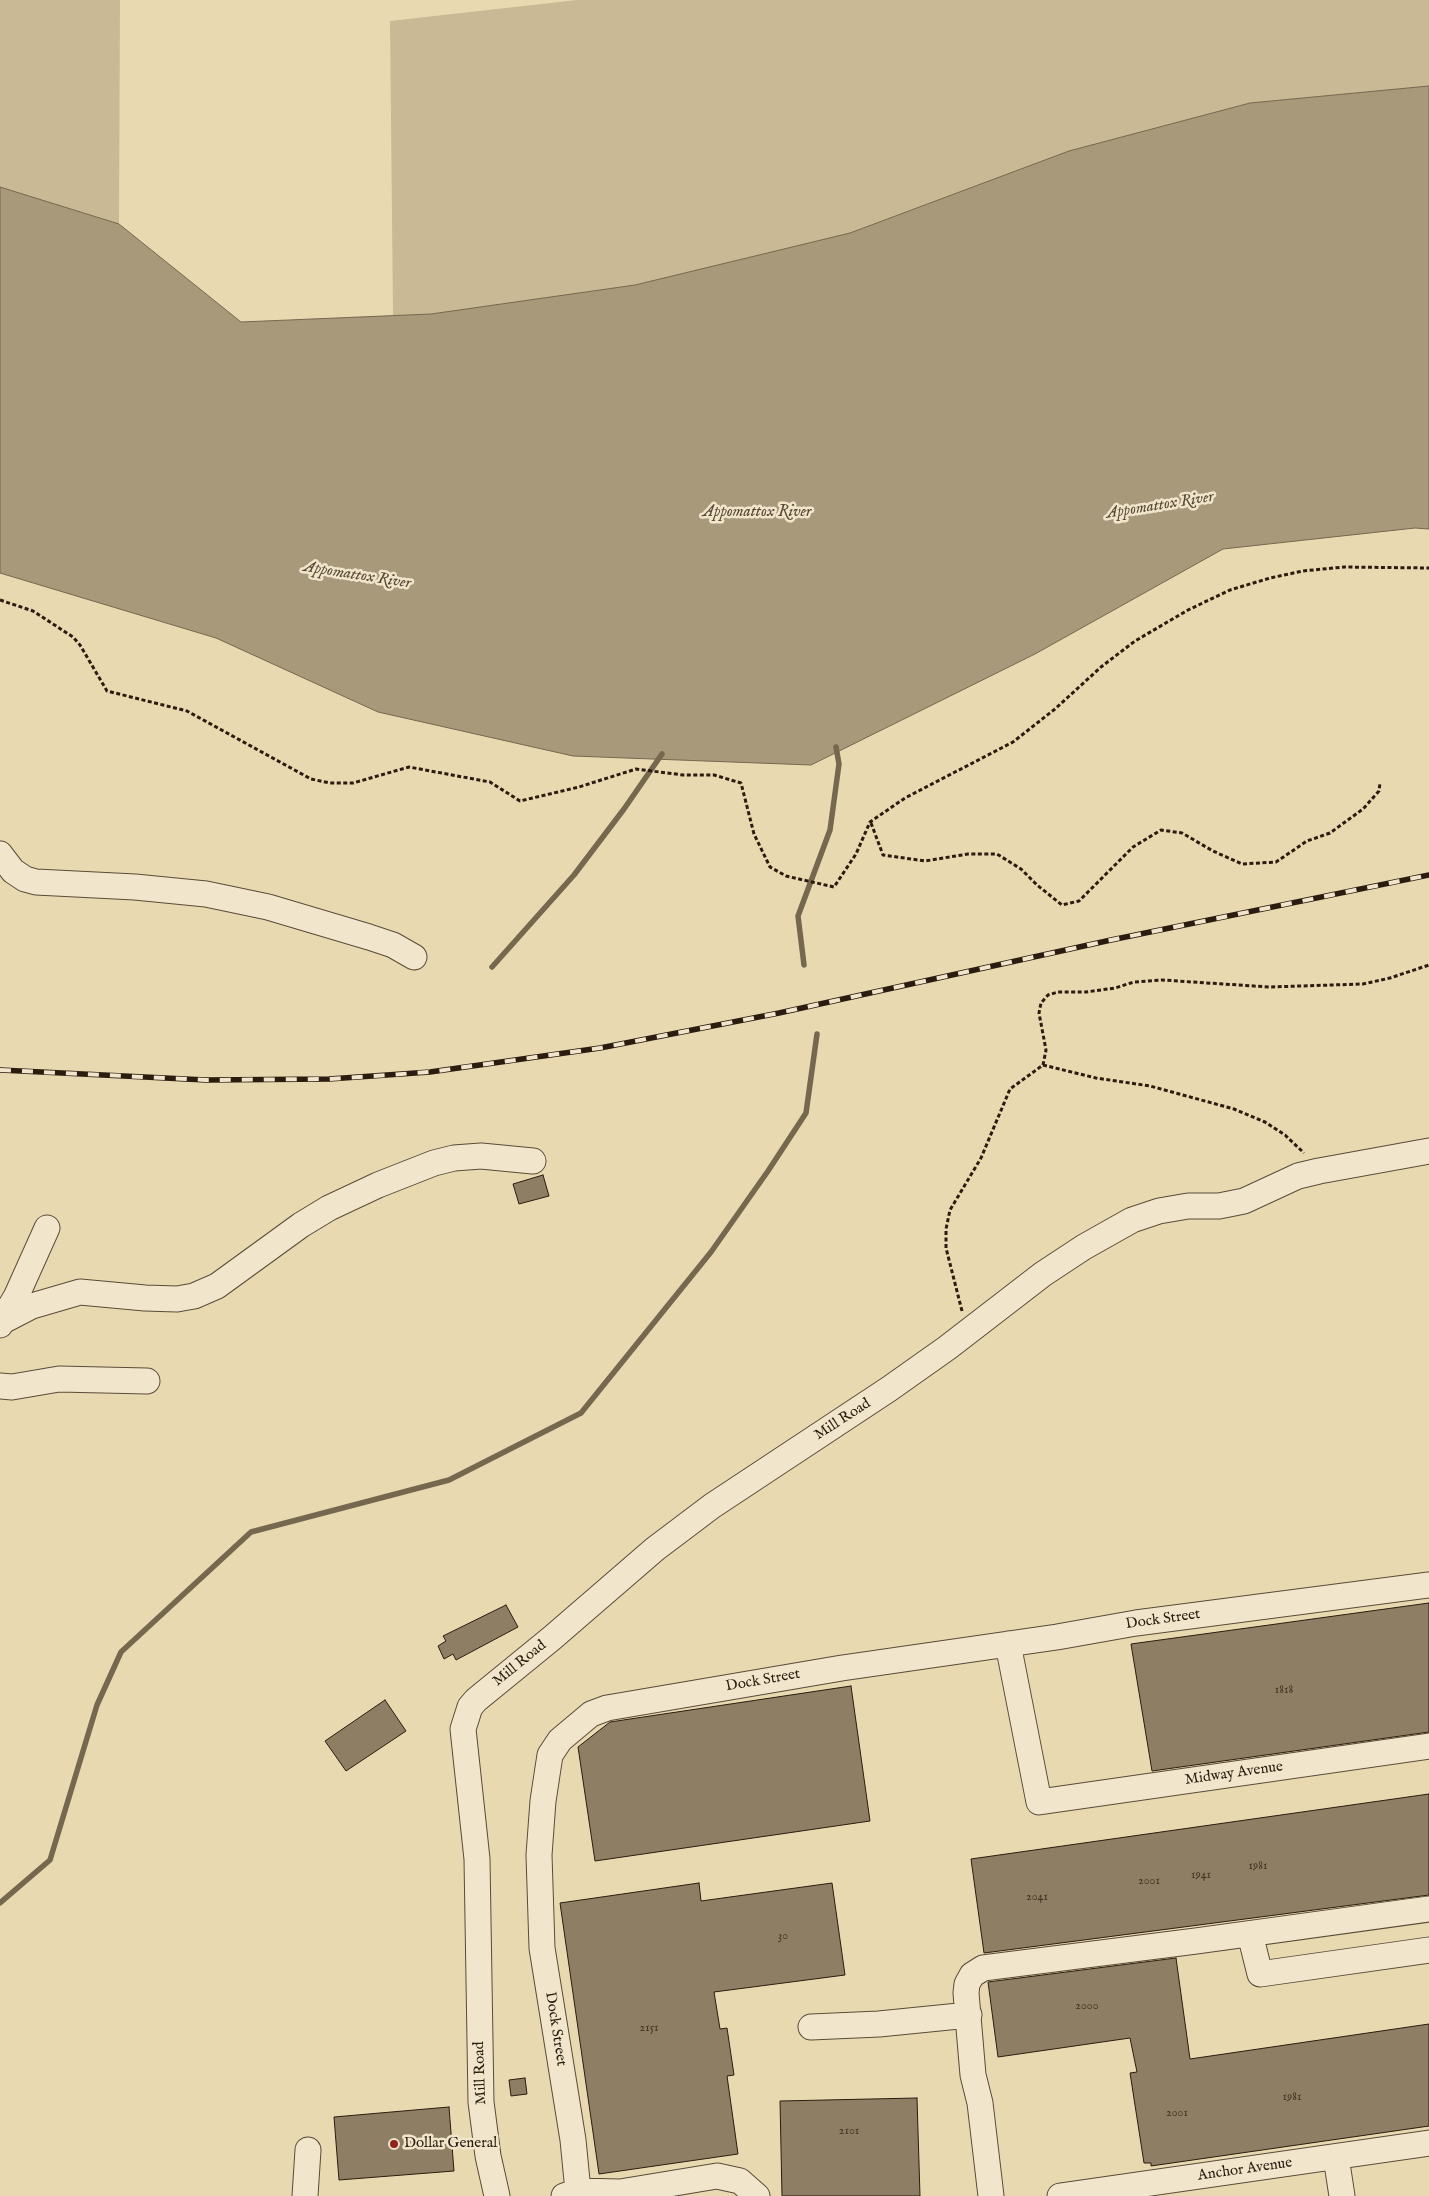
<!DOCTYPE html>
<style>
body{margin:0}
canvas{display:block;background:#e9d9b1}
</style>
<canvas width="1429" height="2196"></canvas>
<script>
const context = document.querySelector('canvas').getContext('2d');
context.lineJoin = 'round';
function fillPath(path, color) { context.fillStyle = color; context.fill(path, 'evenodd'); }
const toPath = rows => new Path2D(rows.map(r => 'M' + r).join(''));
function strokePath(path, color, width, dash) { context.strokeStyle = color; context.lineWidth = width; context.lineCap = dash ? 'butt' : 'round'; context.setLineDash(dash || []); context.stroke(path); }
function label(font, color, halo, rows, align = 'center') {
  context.font = font + ' "IM FELL English",serif'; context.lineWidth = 5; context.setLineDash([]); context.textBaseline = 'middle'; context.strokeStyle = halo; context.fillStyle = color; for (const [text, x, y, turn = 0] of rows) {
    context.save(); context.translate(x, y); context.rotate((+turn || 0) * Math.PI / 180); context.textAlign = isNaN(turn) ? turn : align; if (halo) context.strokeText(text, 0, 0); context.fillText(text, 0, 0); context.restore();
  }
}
fillPath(toPath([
 [0,0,120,0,119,224,0,187],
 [577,0,1429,0,1429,86,1250,103,1069,151,850,233,635,285,431,314,393,316,390,21]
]), '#c9b995');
const water = toPath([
 [1429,86,1429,529,1415,528,1223,549,1035,654,811,765,573,756,378,712,216,638,0,573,0,187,119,224,241,322,431,314,635,285,850,233,1069,151,1250,103,1429,86]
]);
fillPath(water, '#a8997a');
strokePath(water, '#76674f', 1);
strokePath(toPath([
 [804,965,798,916,830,830,839,764,836,747],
 [492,967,574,875,624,809,662,754],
 [0,1903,50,1860,97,1705,121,1652,251,1532,449,1480,581,1413,711,1252,768,1171,806,1113,817,1034]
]), '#76674f', 5.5);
const building = toPath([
 [543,1175,549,1196,519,1204,513,1184,543,1175],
 [1429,1603,1429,1732,1152,1771,1131,1644,1429,1603],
 [506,1605,518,1627,456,1660,453,1654,444,1659,438,1646,446,1641,443,1636,506,1605],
 [851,1686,870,1821,595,1861,578,1747,610,1722,851,1686],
 [385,1700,406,1731,346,1771,325,1741,385,1700],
 [1429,1794,1429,1895,984,1953,971,1859,1429,1794],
 [699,1883,701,1901,832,1883,845,1975,714,1992,720,2029,727,2028,734,2075,727,2076,738,2154,599,2174,560,1903,699,1883],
 [1176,1958,1190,2059,1429,2024,1429,2126,1151,2166,1151,2163,1144,2163,1130,2073,1137,2072,1130,2038,998,2057,988,1982,1176,1958],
 [525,2078,527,2094,511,2096,509,2080,525,2078],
 [917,2098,920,2196,782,2196,780,2101,917,2098],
 [449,2107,454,2171,339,2180,334,2117,449,2107]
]);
fillPath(building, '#8e7e63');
strokePath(building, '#2b1c0f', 1);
const minor = toPath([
 [0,854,13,871,25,879,36,882,135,887,206,894,268,907,369,937,393,945,414,957],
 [1,1322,16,1297,47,1228],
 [0,1325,1,1322,32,1306,80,1292,145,1298,177,1299,194,1296,217,1286,301,1225,329,1208,378,1185,434,1163,454,1158,481,1156,533,1161],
 [0,1386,12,1387,59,1379,147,1381],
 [1008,1644,1039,1802,1429,1746],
 [1250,1934,1260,1974,1429,1950],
 [811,2027,879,2024,969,2015],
 [1336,2157,1342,2196],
 [578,2191,573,2140,542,1948,539,1855,543,1801,550,1755,560,1740,591,1714,607,1708,842,1668,1057,1637,1136,1623,1429,1585],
 [305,2196,308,2150],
 [497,2196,488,2156,481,2102,477,1859,463,1729,470,1707,476,1700,552,1638,655,1549,712,1506,889,1389,947,1348,1043,1274,1084,1247,1132,1220,1159,1211,1188,1206,1219,1206,1244,1201,1298,1176,1319,1171,1429,1151],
 [564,2196,578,2191,620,2192,717,2176,740,2181,757,2196],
 [991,2196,980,2103,973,2075,966,1993,967,1984,972,1975,983,1968,1196,1941,1429,1909],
 [1060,2196,1429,2143]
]);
strokePath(minor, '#5a4b38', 27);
strokePath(toPath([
 [0,600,33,611,73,637,80,645,107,691,187,711,311,779,330,783,353,783,409,767,490,782,520,801,579,787,636,769,683,775,714,775,741,783,754,834,770,867,786,876,834,887,856,854,870,822,905,798,1013,742,1055,709,1101,667,1135,641,1188,610,1230,590,1270,578,1303,571,1344,567,1429,568],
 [871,823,883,855,925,861,968,854,997,854,1021,869,1037,885,1062,905,1079,901,1133,847,1161,830,1182,833,1213,851,1242,864,1276,862,1307,841,1330,833,1363,809,1379,791,1380,783],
 [1043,1065,1096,1078,1150,1086,1234,1109,1265,1122,1285,1135,1304,1153],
 [962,1311,946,1248,946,1229,950,1210,981,1158,1010,1089,1043,1065,1046,1050,1039,1013,1041,1003,1048,995,1058,992,1086,992,1115,988,1134,982,1162,980,1269,987,1363,984,1390,978,1429,965]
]), '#2b1c0f', 3, [4, 2.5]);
strokePath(minor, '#f1e6cc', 25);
const rail = toPath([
 [0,1070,206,1080,329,1079,430,1072,600,1048,779,1013,1111,940,1429,875]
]);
strokePath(rail, '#2b1c0f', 5.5);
strokePath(rail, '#f1e6cc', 4, [11]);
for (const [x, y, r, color] of [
 [394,2144,5,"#8f2418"]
]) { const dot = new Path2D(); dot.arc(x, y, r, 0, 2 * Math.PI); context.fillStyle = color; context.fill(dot); strokePath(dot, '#f1e6cc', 2); }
label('12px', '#443424', null, [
 ["1818",1284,1691],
 ["1981",1258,1867],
 ["1941",1201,1876],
 ["2001",1149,1882],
 ["2041",1037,1898],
 ["30",783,1937],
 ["2000",1087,2007],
 ["2151",649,2029],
 ["1981",1292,2098],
 ["2001",1177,2114],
 ["2101",849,2132]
]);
label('15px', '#2b1c0f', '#f1e6cc', [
 ["Mill Road",843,1420,-33],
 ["Dock Street",1163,1620,-8],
 ["Mill Road",520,1664,-39],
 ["Dock Street",763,1681,-10],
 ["Midway Avenue",1234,1774,-8],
 ["Dock Street",555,2029,81],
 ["Mill Road",481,2073,-92],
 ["Anchor Avenue",1245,2170,-8]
]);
label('15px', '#2b1c0f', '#f1e6cc', [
 ["Dollar General",404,2144]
], 'left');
label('italic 16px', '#574834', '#f1e6cc', [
 ["Appomattox River",1160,506,-9],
 ["Appomattox River",757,513],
 ["Appomattox River",357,576,9]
]);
</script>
